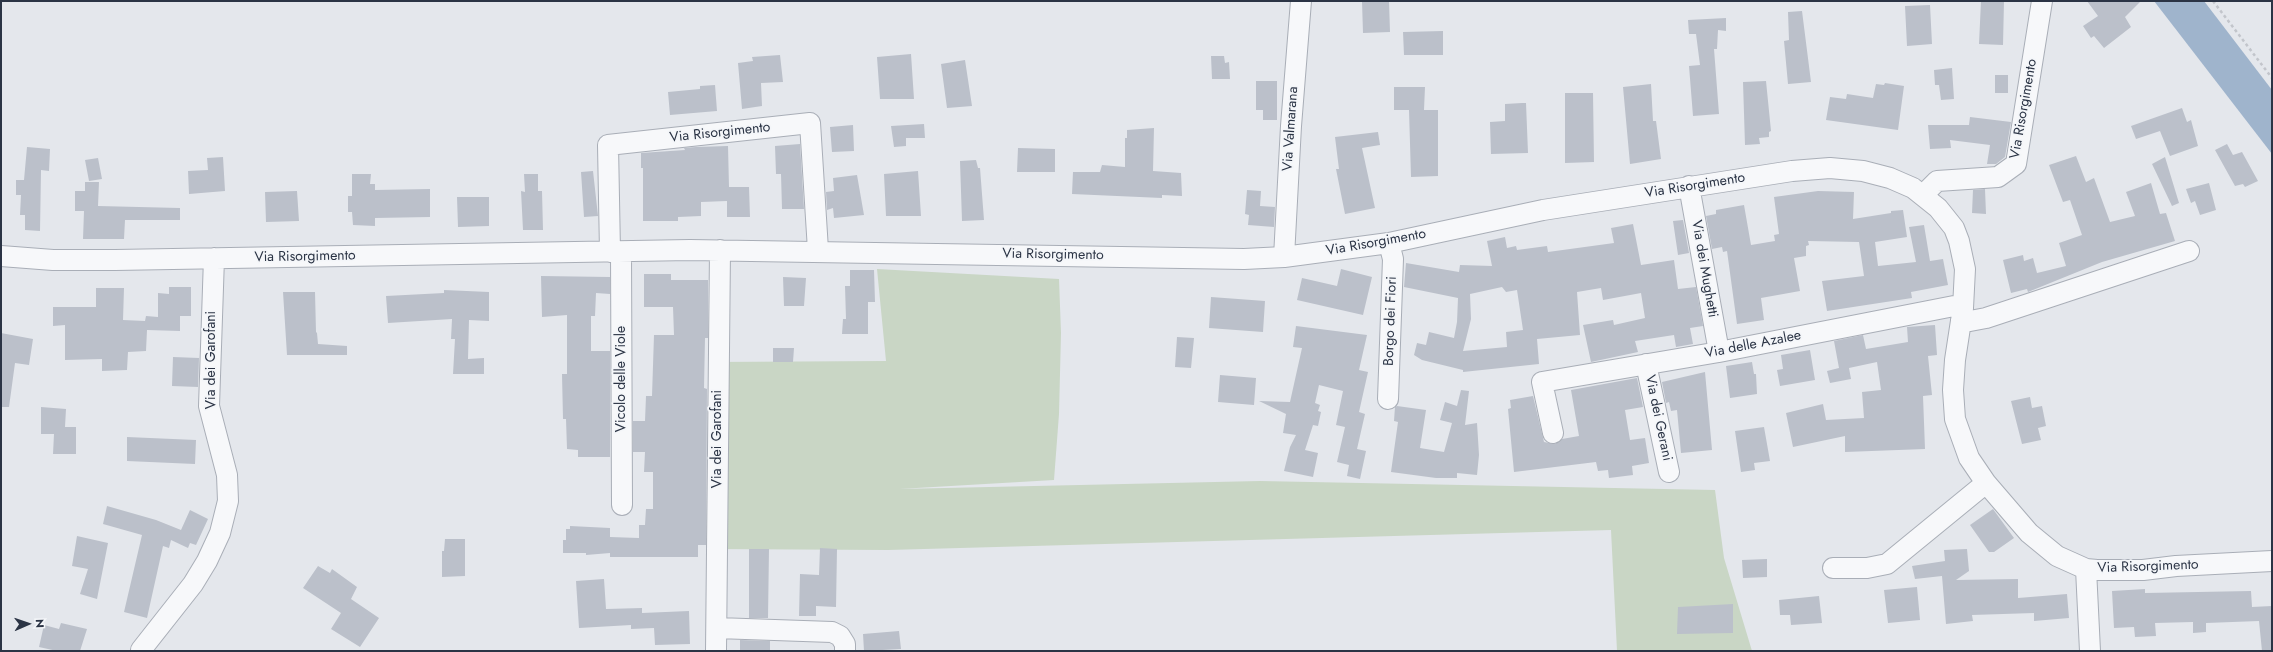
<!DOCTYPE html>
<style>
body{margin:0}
#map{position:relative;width:2273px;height:652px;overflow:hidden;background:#e4e7ec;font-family:Jost,sans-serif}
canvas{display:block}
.frame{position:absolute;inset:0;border:2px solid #2b3445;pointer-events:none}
.north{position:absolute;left:8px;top:604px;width:40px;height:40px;-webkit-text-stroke:3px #f4f6f9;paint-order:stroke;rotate:88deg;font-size:11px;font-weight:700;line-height:16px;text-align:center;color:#2b3445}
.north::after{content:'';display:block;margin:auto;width:14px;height:18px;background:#2b3445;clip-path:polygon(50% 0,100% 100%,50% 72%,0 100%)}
</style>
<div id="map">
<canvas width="2273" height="652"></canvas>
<div class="frame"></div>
<div class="north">N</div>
</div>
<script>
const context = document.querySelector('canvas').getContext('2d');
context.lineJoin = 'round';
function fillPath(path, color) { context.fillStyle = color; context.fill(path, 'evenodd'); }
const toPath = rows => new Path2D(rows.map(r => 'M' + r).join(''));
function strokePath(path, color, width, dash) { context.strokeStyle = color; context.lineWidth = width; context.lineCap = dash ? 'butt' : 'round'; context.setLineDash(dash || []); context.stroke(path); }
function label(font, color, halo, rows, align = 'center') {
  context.font = font + ' Jost,sans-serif'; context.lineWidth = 3.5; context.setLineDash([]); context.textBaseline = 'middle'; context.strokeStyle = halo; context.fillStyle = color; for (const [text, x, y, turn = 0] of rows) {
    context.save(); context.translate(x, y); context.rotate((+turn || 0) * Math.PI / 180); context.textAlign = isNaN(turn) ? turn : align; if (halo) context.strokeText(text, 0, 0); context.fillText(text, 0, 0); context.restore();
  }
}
fillPath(toPath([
 [877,269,1059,279,1061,333,1059,414,1054,480,899,489,1260,481,1715,490,1724,558,1752,651,1617,651,1611,530,888,550,707,549,711,362,886,361]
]), '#c9d6c5');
fillPath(toPath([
 [2154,1,2204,1,2272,90,2272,154]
]), '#9fb4cc');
fillPath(toPath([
 [1362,1,1389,1,1390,32,1363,33],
 [1981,1,2004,1,2003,45,1979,44],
 [2087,1,2141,1,2125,17,2131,27,2104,48,2094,36,2091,38,2083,26,2098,16],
 [1930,5,1932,44,1907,46,1905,6],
 [1802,11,1811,82,1788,84,1784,41,1789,40,1788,12],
 [1726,18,1726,31,1718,30,1717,49,1714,49,1719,114,1693,116,1689,66,1700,65,1696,34,1689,34,1688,20],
 [1443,31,1443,55,1404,55,1403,32],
 [911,54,914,99,880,99,877,57],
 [780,55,783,82,761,83,762,106,742,109,738,63,753,61,752,57],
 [1211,56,1224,56,1225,63,1229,62,1230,79,1212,79],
 [965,60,972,106,947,108,941,64],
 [1952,68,1954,99,1941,100,1939,85,1935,85,1934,70],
 [1995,75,2008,75,2008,93,1995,93],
 [1256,81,1277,81,1277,120,1263,120,1263,110,1256,110],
 [1766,81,1771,131,1769,132,1769,137,1759,138,1760,144,1745,145,1743,82],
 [1885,83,1904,86,1898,130,1826,120,1830,97,1846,99,1847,94,1873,98,1876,84,1884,85],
 [1651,84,1653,121,1656,121,1661,159,1630,164,1623,87],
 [715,85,717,111,670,115,668,92,700,89,700,86],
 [1394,87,1425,87,1424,110,1438,110,1438,176,1411,177,1409,110,1394,110],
 [1565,93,1593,93,1594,162,1565,163],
 [1522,103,1526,103,1528,153,1491,154,1490,122,1505,121,1505,104],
 [2182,108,2187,122,2191,120,2198,146,2170,156,2160,131,2136,139,2131,126],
 [1970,117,2011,122,2005,157,1996,164,1987,164,1990,145,1950,140,1951,148,1930,149,1928,125,1969,125],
 [924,124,925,138,906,138,906,146,894,147,891,126],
 [853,125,854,151,832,152,830,127],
 [1154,128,1153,171,1181,173,1182,196,1162,195,1162,198,1072,194,1073,172,1100,172,1102,165,1125,167,1125,138,1127,138,1127,130],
 [1378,132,1380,145,1362,148,1375,208,1345,214,1336,169,1339,169,1335,137],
 [800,144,804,209,782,209,781,174,776,174,775,146],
 [2227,144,2233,155,2242,152,2258,181,2245,187,2243,184,2235,186,2215,150],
 [728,146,729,187,749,187,750,217,727,217,727,201,701,202,701,216,678,217,678,221,643,221,643,168,641,168,641,153,685,150,684,148,696,147],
 [27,147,50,149,49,171,41,170,40,231,25,230,25,215,20,215,21,195,16,195,16,180,24,180],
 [1018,148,1055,149,1055,172,1017,172],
 [2076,156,2086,182,2094,178,2110,222,2135,216,2126,192,2151,183,2160,214,2166,213,2175,241,2102,262,2028,292,2027,289,2011,293,2003,260,2023,255,2024,261,2033,258,2037,273,2066,266,2059,243,2082,235,2070,200,2063,202,2049,165],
 [223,157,225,191,189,194,188,171,208,170,207,158],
 [2165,157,2179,203,2172,206,2152,164],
 [98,158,102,179,89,181,85,160],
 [976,160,978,168,980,168,984,220,962,221,960,161],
 [593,171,598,216,584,217,581,172],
 [918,171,921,216,886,216,884,174],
 [352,174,371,174,370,184,375,184,375,190,430,189,430,217,375,218,375,226,353,225,352,212,348,212,348,196,352,196],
 [524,174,538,174,538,191,542,191,543,230,523,230,521,191,525,192],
 [857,175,864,215,834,218,833,208,827,210,826,192,834,191,833,178],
 [85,182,99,182,98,206,180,208,180,220,125,220,124,239,83,239,84,211,75,211,75,191,85,191],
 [2209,183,2216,210,2200,215,2195,201,2191,203,2186,189],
 [1985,189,1986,214,1972,213,1973,190],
 [1247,190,1261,191,1260,206,1275,207,1274,227,1248,225,1249,215,1245,214],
 [297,191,299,221,266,222,265,192],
 [1818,191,1854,192,1853,219,1891,213,1891,211,1903,210,1907,237,1875,242,1878,266,1916,262,1909,227,1924,225,1930,261,1943,259,1948,285,1911,292,1912,298,1827,311,1822,281,1864,276,1859,242,1808,241,1809,245,1806,246,1806,256,1794,258,1800,291,1761,298,1764,320,1737,324,1727,251,1723,252,1722,247,1712,249,1706,216,1716,214,1716,210,1744,205,1751,245,1775,241,1774,235,1779,234,1774,197],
 [457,197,489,197,489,226,458,227],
 [1683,220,1689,253,1678,255,1673,221],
 [1633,224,1641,265,1674,260,1678,289,1696,287,1703,326,1690,328,1693,344,1676,347,1674,335,1635,341,1638,352,1591,362,1583,325,1613,320,1614,325,1645,318,1641,293,1603,300,1601,288,1577,292,1580,335,1537,339,1539,364,1463,372,1463,370,1422,360,1414,355,1417,343,1426,345,1429,332,1454,338,1457,322,1458,298,1404,287,1406,263,1459,272,1460,265,1492,266,1487,241,1505,237,1507,248,1516,246,1517,250,1547,246,1548,252,1614,243,1611,228],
 [1502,287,1506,292,1517,290,1523,330,1506,332,1507,347,1463,351,1471,319,1470,294],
 [1341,269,1372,277,1363,315,1297,300,1302,278,1337,286],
 [850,270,874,270,875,302,868,302,868,334,842,334,843,319,846,319,845,286,850,286],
 [644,274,671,274,671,280,708,280,708,338,705,338,704,388,707,389,706,545,698,545,698,557,610,557,610,553,586,555,586,553,563,553,563,540,566,540,566,529,570,529,570,526,610,528,610,537,639,538,639,525,645,525,646,509,653,509,653,472,644,472,645,452,633,452,633,421,645,421,646,396,652,396,654,335,674,335,673,307,644,307],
 [541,276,610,277,610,294,596,293,595,316,591,316,591,351,610,351,610,457,578,457,578,450,567,449,566,419,563,419,562,374,567,374,567,315,542,317],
 [783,277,806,278,804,306,784,306],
 [169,287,191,287,191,316,180,316,180,331,147,330,146,351,128,352,127,370,102,371,102,359,65,360,65,325,53,326,53,307,96,307,96,288,124,288,123,320,145,321,146,316,158,317,158,293,169,294],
 [444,290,489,292,489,321,469,320,468,359,484,358,484,374,453,374,455,339,451,339,452,319,388,323,386,296,444,293],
 [283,292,315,292,316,332,317,333,318,344,347,346,347,355,287,355],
 [1211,297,1265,301,1263,332,1209,328],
 [1935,325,1937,355,1928,356,1932,395,1923,396,1925,449,1845,452,1845,436,1793,447,1786,413,1823,404,1826,420,1864,418,1862,392,1881,390,1877,362,1849,368,1851,379,1830,383,1827,371,1839,368,1834,341,1863,335,1866,349,1908,342,1907,327],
 [1296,326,1367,335,1359,370,1368,372,1359,412,1365,414,1357,449,1366,451,1360,479,1347,476,1349,465,1337,462,1345,427,1336,425,1343,391,1319,385,1315,403,1320,405,1318,411,1321,412,1318,426,1313,425,1305,450,1318,453,1313,477,1284,471,1290,447,1296,435,1283,433,1286,414,1259,401,1290,402,1302,348,1293,347],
 [1,333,33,339,29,365,15,363,9,407,1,407],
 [1177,337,1194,338,1191,368,1175,367],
 [773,348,794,348,793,362,773,362],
 [1810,350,1815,380,1780,386,1777,370,1783,369,1781,355],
 [173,357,199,358,198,387,172,386],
 [1752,362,1754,374,1756,374,1757,394,1730,398,1726,366],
 [1705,372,1712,450,1681,453,1677,410,1671,411,1669,402,1666,403,1662,382],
 [1220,375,1256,378,1254,405,1218,402],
 [1637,378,1643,407,1625,410,1630,440,1645,438,1649,463,1632,466,1633,475,1609,478,1608,470,1598,471,1596,462,1514,472,1508,409,1511,408,1510,400,1533,396,1544,442,1555,444,1562,439,1579,436,1571,390],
 [1461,390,1469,391,1465,425,1477,423,1479,455,1477,475,1457,473,1457,478,1436,478,1391,472,1398,422,1394,421,1395,407,1397,406,1426,410,1420,448,1444,452,1452,423,1440,420,1445,402,1457,406],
 [2030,397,2032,408,2042,406,2046,426,2038,428,2041,440,2022,444,2011,401],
 [41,407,66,409,65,427,76,427,76,454,53,454,54,434,41,434],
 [1764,427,1770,461,1754,463,1755,470,1741,472,1735,431],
 [127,437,196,440,195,464,127,461],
 [107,506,156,520,181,530,190,510,208,519,196,545,190,543,188,548,171,540,169,548,163,546,147,618,124,612,142,535,103,524],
 [1993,509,2014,538,1994,552,1989,552,1970,525],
 [77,536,108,543,97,599,80,594,88,569,72,566],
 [445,539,465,539,465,576,442,577,442,551,444,551],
 [820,548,837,549,836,607,816,606,816,616,799,616,800,574,819,575],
 [749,549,769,549,768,618,749,618],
 [1967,549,1969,571,1956,580,2018,579,2018,598,2067,594,2069,618,2034,621,2034,613,1972,615,1973,621,1946,624,1942,576,1915,579,1912,566,1945,561,1944,550],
 [1767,559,1767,577,1743,578,1742,560],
 [318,566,330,573,332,569,357,587,351,599,379,618,360,647,331,629,341,613,303,588],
 [604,579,606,609,642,608,642,613,689,611,690,644,655,645,654,628,631,629,631,625,579,628,576,581],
 [1917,587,1920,620,1888,623,1884,590],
 [2145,589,2145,593,2251,591,2252,607,2272,606,2272,651,2262,651,2259,621,2206,623,2206,632,2193,633,2193,622,2155,623,2156,636,2135,637,2134,627,2114,628,2112,591],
 [1819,596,1822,623,1791,625,1790,615,1780,615,1779,600],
 [1733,604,1733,633,1677,634,1678,607],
 [61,623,87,629,80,651,57,651,39,647,44,625,59,629],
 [899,631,901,649,864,651,863,634],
 [740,640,770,641,770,651,740,651]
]), '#bbc0ca');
const minor = toPath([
 [1689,186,1719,352],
 [1923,195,1937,181,1998,177,2016,164,2042,1],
 [610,252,608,145,810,123,818,250],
 [621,252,622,505],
 [1,256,53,260,115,260,690,250,1244,259,1284,257,1389,243,1543,210,1792,171,1830,168,1863,171,1890,178,1913,188,1938,208,1954,228,1959,241,1965,269,1963,308,1955,360,1953,390,1955,419,1969,458,1986,483,2029,533,2057,556,2086,569,2097,570,2143,570,2176,566,2272,561],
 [1284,257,1291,126,1301,1],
 [1961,320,1970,321,1986,318,2189,251],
 [1646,364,1669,472],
 [1388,399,1393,259,1389,243],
 [1553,433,1542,382,1719,352,1954,306,1963,308],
 [1833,568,1867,568,1887,564,1986,483],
 [2086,569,2090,651],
 [717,628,832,632,840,636,845,644,845,651],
 [141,650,193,584,207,561,220,533,228,501,227,475,209,406,214,258],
 [716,651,720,250]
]);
strokePath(minor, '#a9aeb7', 22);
strokePath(toPath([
 [2213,1,2272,78]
]), '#c2c5cb', 2.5, [3, 3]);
strokePath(minor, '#f7f8fa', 20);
label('14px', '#2b3445', '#f4f6f9', [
 ["Via Risorgimento",2024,109,-80],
 ["Via Valmarana",1291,129,-86],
 ["Via Risorgimento",720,133,-6],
 ["Via Risorgimento",1695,186,-9],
 ["Via Risorgimento",1376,243,-10],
 ["Via Risorgimento",1053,255,1],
 ["Via Risorgimento",305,257,-1],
 ["Via dei Mughetti",1704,269,80],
 ["Borgo dei Fiori",1391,321,-88],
 ["Via delle Azalee",1753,345,-11],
 ["Via dei Garofani",212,360,-90],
 ["Vicolo delle Viole",622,379,-90],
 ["Via dei Gerani",1658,418,78],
 ["Via dei Garofani",718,439,-90],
 ["Via Risorgimento",2148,567,-2]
]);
</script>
